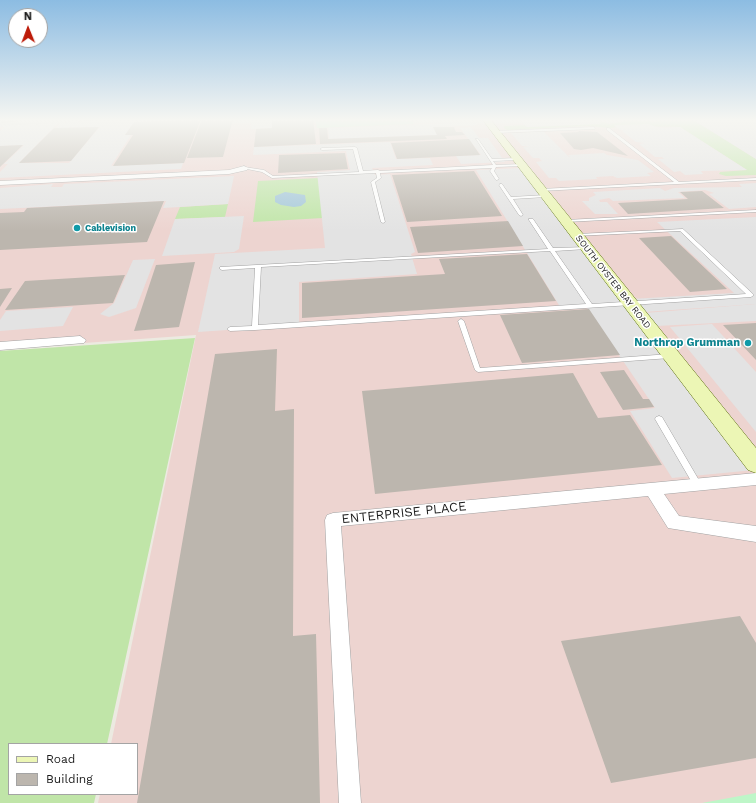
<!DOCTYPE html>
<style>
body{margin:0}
#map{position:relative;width:756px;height:803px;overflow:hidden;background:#eceae1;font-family:"Work Sans",sans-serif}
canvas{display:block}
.legend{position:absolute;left:8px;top:743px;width:130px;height:52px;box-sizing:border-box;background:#fff;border:1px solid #a4a4a4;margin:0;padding:5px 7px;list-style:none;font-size:12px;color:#1b1b1b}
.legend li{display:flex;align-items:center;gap:8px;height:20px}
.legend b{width:20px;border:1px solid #a4a4a4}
.north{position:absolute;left:8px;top:8px;width:40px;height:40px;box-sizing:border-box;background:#fff;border:1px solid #a4a4a4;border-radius:50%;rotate:359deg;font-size:11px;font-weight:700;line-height:16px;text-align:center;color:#1b1b1b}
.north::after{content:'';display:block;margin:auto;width:14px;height:18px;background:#bd1b09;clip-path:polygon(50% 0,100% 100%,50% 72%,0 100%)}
</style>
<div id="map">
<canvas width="756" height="803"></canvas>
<ul class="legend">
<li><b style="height:5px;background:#ecf6b5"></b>Road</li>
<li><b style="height:11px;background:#bcb6ae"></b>Building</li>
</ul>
<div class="north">N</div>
</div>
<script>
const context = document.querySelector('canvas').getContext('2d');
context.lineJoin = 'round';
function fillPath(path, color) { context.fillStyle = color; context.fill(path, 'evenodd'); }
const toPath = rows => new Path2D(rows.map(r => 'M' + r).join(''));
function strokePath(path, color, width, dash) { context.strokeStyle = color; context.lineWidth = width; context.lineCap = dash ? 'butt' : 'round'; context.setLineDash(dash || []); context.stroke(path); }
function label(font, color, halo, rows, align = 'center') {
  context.font = font + ' "Work Sans",sans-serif'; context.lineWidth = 3; context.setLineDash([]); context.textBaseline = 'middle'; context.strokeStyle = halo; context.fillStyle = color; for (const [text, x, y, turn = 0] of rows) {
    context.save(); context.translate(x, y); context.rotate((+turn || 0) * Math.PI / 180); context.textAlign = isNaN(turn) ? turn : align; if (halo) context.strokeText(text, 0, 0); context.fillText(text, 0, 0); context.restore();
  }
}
fillPath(toPath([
 [0,119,108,119,0,127]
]), '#d9d8d8');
fillPath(toPath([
 [108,119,315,119,414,123,411,119,756,119,756,803,98,803,100,794,137,794,137,744,111,744,196,335,0,349,0,127]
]), '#edd4d0');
fillPath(toPath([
 [626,119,657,122,656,119,692,119,756,159,756,175,726,176,719,174,720,172,747,170,680,127,615,126,616,127,611,128,588,126,507,130,504,128,504,126,525,125,527,127,605,122,609,124,622,122],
 [319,178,323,218,253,222,258,181],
 [228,204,225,217,175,219,180,207],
 [195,338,107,744,9,744,9,794,96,794,94,803,0,803,0,351]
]), '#c0e5a8');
fillPath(toPath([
 [315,119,411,119,414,124,317,128],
 [756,793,756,803,702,803]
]), '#bef6c8');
fillPath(toPath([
 [123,119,201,119,134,122,125,135,131,135,111,166,105,166,183,163,181,169,0,178,0,172,8,164,4,164,24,145,0,146,0,131,5,126,58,123,19,163,69,163,100,127,57,128,60,123,109,120,111,122,121,121],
 [252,119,314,119,272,121,271,128,251,129],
 [584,119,598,119,601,124,527,127,523,123,524,121],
 [692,119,756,119,756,159],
 [476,122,478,125,433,127,437,135,329,139,328,128],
 [648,124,660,128,680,127,747,170,701,171,703,174,685,175,680,171,674,172,658,159,664,159,662,157,655,157,639,144,644,143,636,142,622,131,625,130,620,130,614,125],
 [471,127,479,138,488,138,505,162,461,164,456,156,481,155,460,128],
 [543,131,569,157,570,157,568,155,604,153,607,155,638,160,654,172,647,173,651,176,617,178,613,176,596,177,597,179,559,181,556,178,549,178,536,162,542,161,539,158,533,158,523,147,529,146,522,146,511,133],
 [390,142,396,159,430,158,433,165,372,168,375,175,390,174,415,252,411,254,417,274,299,282,299,325,198,332,215,254,325,248,317,172,350,170,346,151,253,155,254,147],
 [521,168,754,470,672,478,630,411,655,408,587,308,562,310,476,170],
 [234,176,228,204,163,208,166,201,0,209,0,188,53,184,51,187,62,187,64,184],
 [756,183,756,207,729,209,709,194,714,193,705,190,678,192,685,198,613,201,609,198,599,200,600,202,607,202,618,214,595,214,582,201,589,201,589,198,596,195,593,192,660,188,665,191,674,188,742,187,739,184],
 [244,216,239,249,234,252,162,256,175,219],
 [756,217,756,304,644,312,631,299,734,293,657,222],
 [155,259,136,308,109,317,100,314,114,303,133,260],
 [756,304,756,321,656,326,645,313],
 [73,307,63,326,0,331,0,320,6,311],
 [712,324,756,372,756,432,670,327]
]), '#e3e3e3');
fillPath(toPath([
 [285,192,305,195,306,202,301,206,294,207,281,205,275,202,275,196]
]), '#a3c7d9');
fillPath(toPath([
 [3,119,17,119,15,122,0,123],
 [201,119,184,163,113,166,133,135,125,135,134,122],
 [202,119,233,119,223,157,187,158],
 [313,119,316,144,254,147,256,129,272,128,272,121],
 [99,127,71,161,19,163,54,128],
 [433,127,454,127,456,132,462,132,465,135,445,136,447,139,320,144,319,128,327,128,328,139,437,135],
 [578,131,597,132,628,156,593,148,581,150,574,149,560,133,579,132],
 [469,139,480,155,397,159,391,143],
 [23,145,0,167,0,146],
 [345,153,348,169,278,173,279,155],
 [474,171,502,216,407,222,392,175],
 [702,191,724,208,628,214,618,203,688,199,680,192],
 [164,201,147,242,0,250,0,213,24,212,27,208],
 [508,221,523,246,418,253,410,227],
 [671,236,727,289,690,292,639,238],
 [527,254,556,301,302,318,302,283,445,274,439,259],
 [195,262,179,327,134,331,156,265],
 [125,275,113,303,5,310,25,281],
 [12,288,0,307,0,289],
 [589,309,620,355,522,363,500,315],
 [756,323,756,360,723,325],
 [277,349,275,411,294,409,293,636,316,634,320,803,137,803,215,354],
 [624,370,643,399,649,399,654,407,623,410,600,372],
 [573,373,598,418,630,415,662,465,375,494,362,391],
 [740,616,756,643,756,758,611,783,561,641]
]), '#bcb6ae');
const service = toPath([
 [594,127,595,129,496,133,494,132,496,131,594,127],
 [607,128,609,128,679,182,756,178,756,180,540,191,539,190,541,189,674,182,607,130,607,128],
 [476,139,478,139,492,159,517,158,519,159,517,160,493,161,496,165,522,164,524,165,522,166,496,167,494,171,499,179,497,180,496,180,490,171,492,168,380,173,381,178,375,182,385,222,383,223,381,222,371,182,377,178,376,173,272,178,262,172,242,168,244,167,264,170,273,176,359,172,353,149,322,150,320,149,322,148,355,147,357,148,363,171,378,170,380,171,493,165,476,139],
 [500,184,502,184,511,197,546,195,548,196,546,197,513,199,523,215,521,216,519,215,499,185,500,184],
 [756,210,756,212,566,222,564,221,566,220,756,210],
 [529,219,533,219,553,248,588,247,588,249,586,249,555,251,592,304,746,294,680,231,575,236,575,235,577,234,683,229,754,295,751,297,255,330,230,331,227,329,230,327,252,326,255,268,222,270,220,269,220,267,548,249,529,220,529,219],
 [550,251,586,304,258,325,261,267,550,251],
 [461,319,464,321,480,368,670,354,673,356,670,358,478,372,475,370,458,321,461,319],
 [659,416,662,417,700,482,701,484,700,486,697,487,694,486,655,419,656,417,659,416]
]);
const minor = toPath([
 [244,166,248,168,247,170,229,174,0,185,0,181,229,170,244,166],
 [80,336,86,340,84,343,0,350,0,342,80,336],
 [756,473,756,485,664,494,679,516,756,526,756,542,668,528,648,496,341,526,361,803,339,803,325,520,327,515,333,513,756,473]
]);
const secondary = toPath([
 [482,119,490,119,756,448,756,473,748,470,482,119]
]);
strokePath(service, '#a2a2a2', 1);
strokePath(minor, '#a2a2a2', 1);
strokePath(secondary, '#566b09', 1);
fillPath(service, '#fff');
fillPath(minor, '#fff');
fillPath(secondary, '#ecf6b5');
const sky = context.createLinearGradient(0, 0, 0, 231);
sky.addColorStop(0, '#8cbce2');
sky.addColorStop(0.52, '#f6f6f2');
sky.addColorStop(1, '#f6f6f200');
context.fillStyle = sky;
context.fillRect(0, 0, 756, 231);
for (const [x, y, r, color] of [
 [77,228,4,"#0f9aa8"],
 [748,343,4,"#0f9aa8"]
]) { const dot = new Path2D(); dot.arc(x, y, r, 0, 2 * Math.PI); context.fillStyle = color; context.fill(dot); strokePath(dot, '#fff', 1.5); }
label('bold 9px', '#0d838f', '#fff', [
 ["Cablevision",85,228]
], 'left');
label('9px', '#1b1b1b', '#fff', [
 ["SOUTH OYSTER BAY ROAD",613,282,52]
]);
label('bold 11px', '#0d838f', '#fff', [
 ["Northrop Grumman",740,343]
], 'right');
label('13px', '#1b1b1b', '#fff', [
 ["ENTERPRISE PLACE",404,513,-6]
]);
</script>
